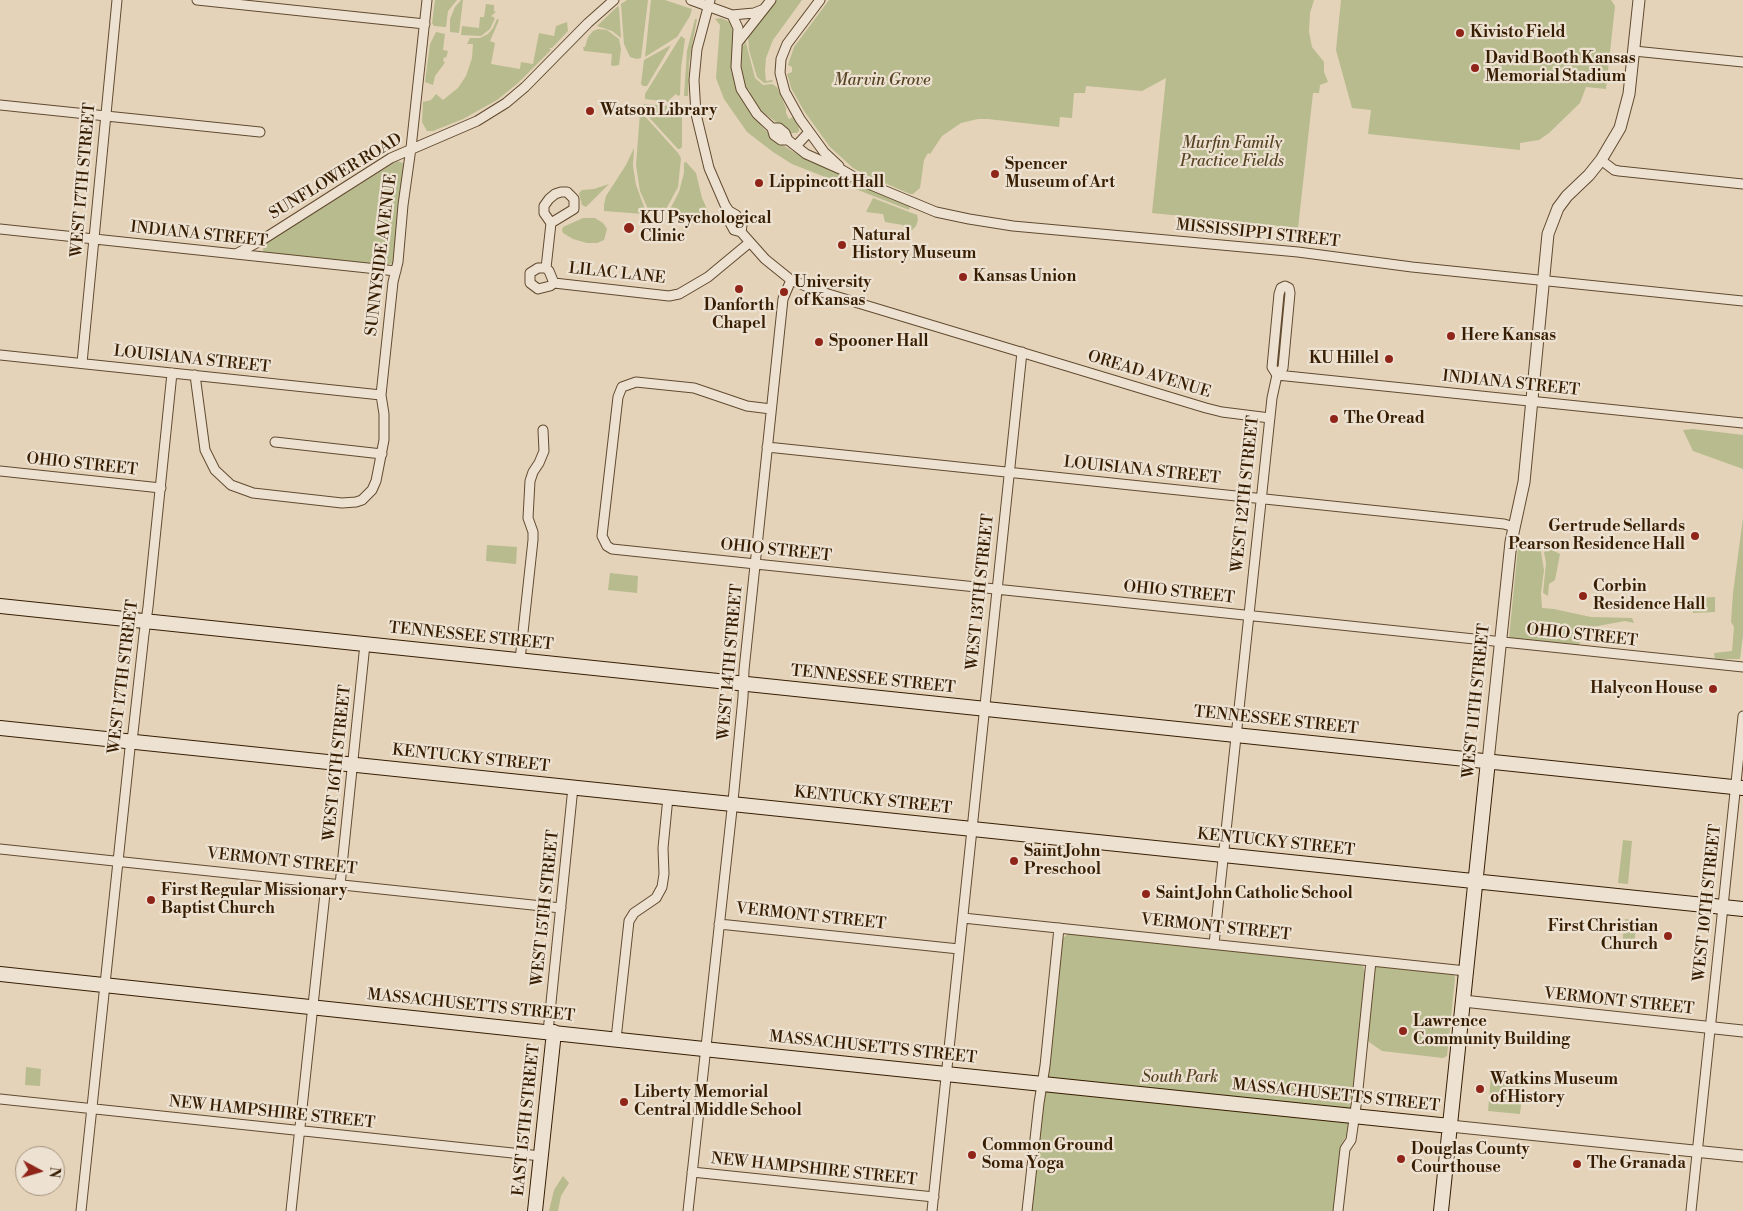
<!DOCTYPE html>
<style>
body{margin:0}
#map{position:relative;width:1743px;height:1211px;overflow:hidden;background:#e4d3b9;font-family:"Libre Bodoni",serif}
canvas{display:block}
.north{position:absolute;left:15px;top:1146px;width:50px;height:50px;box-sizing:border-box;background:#ede2d2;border:1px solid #a4937e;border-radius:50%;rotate:96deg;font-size:14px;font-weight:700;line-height:20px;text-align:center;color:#371d01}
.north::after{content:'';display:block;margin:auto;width:18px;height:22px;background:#8f2418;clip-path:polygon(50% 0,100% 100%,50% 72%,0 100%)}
</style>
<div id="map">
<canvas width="1743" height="1211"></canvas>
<div class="north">N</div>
</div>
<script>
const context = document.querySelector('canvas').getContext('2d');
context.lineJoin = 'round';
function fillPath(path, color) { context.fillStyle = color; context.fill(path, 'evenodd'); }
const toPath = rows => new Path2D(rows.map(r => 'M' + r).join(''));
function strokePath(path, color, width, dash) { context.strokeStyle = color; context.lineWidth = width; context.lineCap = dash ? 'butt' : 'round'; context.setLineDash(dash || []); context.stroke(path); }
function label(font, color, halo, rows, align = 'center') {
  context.font = font + ' "Libre Bodoni",serif'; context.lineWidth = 4.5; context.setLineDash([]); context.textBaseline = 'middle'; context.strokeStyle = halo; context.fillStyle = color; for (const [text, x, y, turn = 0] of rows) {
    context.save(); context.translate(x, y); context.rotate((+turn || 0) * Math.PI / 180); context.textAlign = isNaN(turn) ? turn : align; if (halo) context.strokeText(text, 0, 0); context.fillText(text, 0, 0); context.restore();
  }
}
fillPath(toPath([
 [435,0,457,0,448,11,446,27,434,26,432,23],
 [461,0,463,0,459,33,450,32,450,19,455,7],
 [627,0,648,0,641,58,637,59,630,57,624,44,621,4],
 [651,0,665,0,692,9,690,16,677,37,645,57],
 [776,0,802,0,773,40,766,58,765,71,766,81,773,80,772,82,764,83,757,77,749,50,748,35],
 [829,0,1314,0,1310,13,1309,32,1312,47,1324,62,1324,72,1328,82,1320,85,1319,93,1313,93,1298,228,1152,213,1166,78,1142,91,1086,86,1085,93,1074,93,1072,118,1060,117,1059,127,988,119,978,119,961,123,942,136,930,154,928,153,924,160,920,188,913,194,910,194,864,174,853,168,830,147,804,111,791,88,789,80,787,74,792,72,792,67,788,65,794,47],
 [1341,0,1611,0,1615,6,1606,89,1586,87,1580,103,1549,133,1539,140,1520,143,1520,150,1368,134,1371,110,1352,108,1336,50],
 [486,4,494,5,494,11,496,12,491,16,495,18,490,29,481,36,461,35,462,26,479,28,480,17,484,17],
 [618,6,619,8,621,38,612,31,597,26],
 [721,18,730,22,733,31,731,70,736,88,745,104,764,129,781,144,797,154,910,206,909,210,792,164,773,152,747,132,724,99,716,78,720,25,715,19],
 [497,19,499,20,490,41,495,43,491,64,520,69,521,62,533,64,539,33,554,36,556,26,567,22,568,31,552,48,549,48,551,50,518,83,497,100,463,119,433,131,427,131,422,122,423,102,431,100,436,94,443,100,458,88,466,76,472,58,473,44,467,44,470,38,480,38,488,34,493,28],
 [695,19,697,19,689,62,688,96,684,96,687,51],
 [598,29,607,30,619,39,621,49,619,65,613,66,611,65,612,54,584,51,583,47,585,47,588,37,593,31],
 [436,32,445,34,443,50,448,51,446,58,444,57,443,61,445,62,444,64,435,76,433,85,425,82,430,44],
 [681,36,685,39,681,68,680,95,678,96,676,94,669,100,669,102,645,99,645,94],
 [745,39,755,78,763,85,772,84,777,87,786,108,786,113,789,119,793,117,799,127,799,131,797,133,791,133,761,111,749,94,750,91,747,90,741,72,742,46,745,44,744,43],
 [671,45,647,86,643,86,641,84,644,60],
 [644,104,669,106,668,109,674,116,680,115,682,118,682,147,680,149,678,149,644,112],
 [640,113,642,113,678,153,681,158,678,187,665,211,648,209,640,191,636,165],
 [634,148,633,166,636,185,646,212,644,214,604,211,604,205,606,196,626,165],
 [397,161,403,163,404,168,393,263,386,265,266,253,263,251,264,244],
 [686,162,696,173,702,198,710,216,703,220,669,216,667,215,679,192,684,173,684,163],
 [609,184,586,207,582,205,579,193,582,190,594,189],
 [873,198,917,215,918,220,916,226,912,230,905,231,903,225,885,222,883,214,866,212],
 [583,218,595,218,603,223,607,229,604,240,597,243,587,243,573,239,563,233,562,230,563,227],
 [1693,429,1743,435,1743,469,1693,451,1683,430],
 [1743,518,1743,635,1740,659,1715,659,1714,653,1732,651,1734,627,1731,622,1733,593],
 [1523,540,1528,540,1544,546,1541,552,1544,570,1541,593,1542,608,1554,609,1591,617,1632,618,1634,623,1625,621,1587,628,1578,646,1509,638,1518,547],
 [487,545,517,547,516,564,486,561],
 [1548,548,1560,554,1555,580,1549,584,1548,596,1543,593,1546,563,1544,552],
 [610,573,638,576,637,593,608,590],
 [1715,597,1715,612,1693,613,1693,598],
 [1623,840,1632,841,1628,884,1618,883],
 [1625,919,1637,921,1634,944,1631,944,1631,946,1622,945],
 [1069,933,1357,963,1363,966,1365,972,1353,1097,1347,1134,1341,1146,1334,1211,1031,1211,1062,939],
 [1376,966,1454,975,1455,978,1447,1056,1443,1058,1382,1051,1369,1042,1367,1039,1375,968],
 [26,1067,41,1069,40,1086,25,1085],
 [1491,1076,1524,1080,1520,1114,1488,1111],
 [563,1176,569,1183,561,1196,558,1211,549,1211,554,1190]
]), '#b7bb8d');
const minor = toPath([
 [197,0,425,24],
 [691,0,732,15,738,28,736,67,741,89,757,114,772,128,774,135,781,140,788,140],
 [710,0,697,49,694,80,696,114,709,168,725,205,729,211,736,215,742,225,741,232],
 [820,0,787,44,781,59,780,73,785,92,800,119,824,152,839,166],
 [732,15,754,13,764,9,771,0],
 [738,42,764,9],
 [1634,51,1743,62],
 [0,105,260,132],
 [772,128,779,128,785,133,788,140,806,154,842,170,859,180,936,212,969,219,1013,226,1298,252,1412,267,1743,301],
 [796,146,809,132],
 [1601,160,1614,170,1619,171,1743,184],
 [729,211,728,219,734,230,741,232,765,259,791,280,815,290,1206,408,1222,412,1270,418],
 [0,229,396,271],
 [236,254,262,240,391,158,477,121,506,103,525,87,588,23,614,0],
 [538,268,546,268,549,271,554,283,550,286,538,289,530,283,530,273,538,268],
 [546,268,551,223,544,213,544,206,549,199,555,194,561,192,567,192,574,199,574,209,551,223],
 [554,283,669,296,679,294,708,277,749,243],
 [0,355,381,395],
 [82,363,117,0],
 [195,375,205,450,215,470,231,485,253,493,342,503,356,502,362,500,372,490,376,481,384,440,384,414,381,395,393,282,398,262,403,205,411,148,427,0],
 [1277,375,1743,423],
 [771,409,747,406,694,388,636,382,622,387,618,397,602,536,607,546,612,549,1743,667],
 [275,442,382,454],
 [767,447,1504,524,1514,527],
 [0,471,161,488],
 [520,660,533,540,533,532,528,518,530,481,533,472,539,463,544,451,543,430],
 [0,849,561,908],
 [340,885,365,644],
 [963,918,1466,971],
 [719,924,959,949],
 [1214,944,1272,398,1277,375,1283,368,1290,293,1289,288,1285,286,1281,288,1279,294,1272,367,1277,375],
 [548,1032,573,787],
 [616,1039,629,921,634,913,656,898,662,887,664,874,663,848,668,797],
 [0,1099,541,1156],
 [692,1172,934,1197],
 [81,1211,130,748,133,733,144,634,148,607,172,373],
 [291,1211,326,884],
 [688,1211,734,791,743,697,744,670,783,299,791,280],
 [932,1211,1022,352],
 [1027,1211,1039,1103,1045,1066,1059,928],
 [1338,1211,1345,1149,1351,1140,1357,1099,1371,961],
 [1691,1211,1743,716]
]);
const tertiary = toPath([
 [1488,761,1511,542,1524,482,1548,234,1558,208,1567,196,1589,175,1601,160,1620,128,1629,94,1639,0],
 [1463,1001,1743,1031],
 [1450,1126,1743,1156]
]);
const secondary = toPath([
 [0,606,1743,788],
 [0,728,1743,909],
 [0,974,713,1050,1450,1126],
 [535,1211,554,1032],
 [1441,1211,1488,761]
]);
strokePath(minor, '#624a2f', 11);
strokePath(tertiary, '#624a2f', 13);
strokePath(secondary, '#371d01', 16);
strokePath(minor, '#ede2d2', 9);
strokePath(tertiary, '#ede2d2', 11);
strokePath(secondary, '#ede2d2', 14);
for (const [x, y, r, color] of [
 [1460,33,5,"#8f2418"],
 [1475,68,5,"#8f2418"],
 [590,111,5,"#8f2418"],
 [995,174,5,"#8f2418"],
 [759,183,5,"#8f2418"],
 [629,228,6,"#8f2418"],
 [842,245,5,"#8f2418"],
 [963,277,5,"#8f2418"],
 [739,289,5,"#8f2418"],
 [784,292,5,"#8f2418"],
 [1451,336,5,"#8f2418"],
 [819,342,5,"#8f2418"],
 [1389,359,5,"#8f2418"],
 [1334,419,5,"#8f2418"],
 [1695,536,5,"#8f2418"],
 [1583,596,5,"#8f2418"],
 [1713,689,5,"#8f2418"],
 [1014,861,5,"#8f2418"],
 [1146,894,5,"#8f2418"],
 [151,900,5,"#8f2418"],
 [1668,936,5,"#8f2418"],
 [1403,1031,5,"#8f2418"],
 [1480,1089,5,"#8f2418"],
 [624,1102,5,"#8f2418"],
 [972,1155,5,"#8f2418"],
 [1401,1159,5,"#8f2418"],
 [1577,1164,5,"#8f2418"]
]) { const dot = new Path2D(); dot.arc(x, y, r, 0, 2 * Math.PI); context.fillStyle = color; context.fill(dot); strokePath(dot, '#ede2d2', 2); }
label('bold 16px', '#371d01', '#ede2d2', [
 ["Kivisto Field",1470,33],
 ["David Booth Kansas",1485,59],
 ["Memorial Stadium",1485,77],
 ["Watson Library",600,111],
 ["Spencer",1005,165],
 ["Museum of Art",1005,183],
 ["Lippincott Hall",769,183],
 ["KU Psychological",640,219],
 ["Clinic",640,237],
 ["Natural",852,236],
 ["History Museum",852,254],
 ["Kansas Union",973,277],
 ["University",794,283],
 ["of Kansas",794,301],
 ["Danforth",739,306,"center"],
 ["Chapel",739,324,"center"],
 ["Here Kansas",1461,336],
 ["Spooner Hall",829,342],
 ["KU Hillel",1379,359,"right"],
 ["The Oread",1344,419],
 ["Gertrude Sellards",1685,527,"right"],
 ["Pearson Residence Hall",1685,545,"right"],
 ["Corbin",1593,587],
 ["Residence Hall",1593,605],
 ["Halycon House",1703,689,"right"],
 ["Saint John",1024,852],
 ["Preschool",1024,870],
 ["First Regular Missionary",161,891],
 ["Baptist Church",161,909],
 ["Saint John Catholic School",1156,894],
 ["First Christian",1658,927,"right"],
 ["Church",1658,945,"right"],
 ["Lawrence",1413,1022],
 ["Community Building",1413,1040],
 ["Watkins Museum",1490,1080],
 ["of History",1490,1098],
 ["Liberty Memorial",634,1093],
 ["Central Middle School",634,1111],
 ["Common Ground",982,1146],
 ["Soma Yoga",982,1164],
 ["Douglas County",1411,1150],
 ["Courthouse",1411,1168],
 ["The Granada",1587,1164]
], 'left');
label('italic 16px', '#574424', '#ede2d2', [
 ["Marvin Grove",882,81],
 ["Murfin Family",1232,144],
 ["Practice Fields",1232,162],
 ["South Park",1180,1078]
]);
label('16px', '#371d01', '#ede2d2', [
 ["SUNFLOWER ROAD",336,177,-31],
 ["WEST 17TH STREET",84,180,-85],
 ["MISSISSIPPI STREET",1258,234,6],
 ["INDIANA STREET",199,235,6],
 ["SUNNYSIDE AVENUE",382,255,-83],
 ["LILAC LANE",617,274,6],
 ["LOUISIANA STREET",192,360,6],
 ["OREAD AVENUE",1149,375,17],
 ["INDIANA STREET",1511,384,6],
 ["OHIO STREET",82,465,6],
 ["LOUISIANA STREET",1142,471,6],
 ["WEST 12TH STREET",1246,494,-84],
 ["OHIO STREET",776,551,6],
 ["WEST 13TH STREET",981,592,-84],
 ["OHIO STREET",1179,593,6],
 ["OHIO STREET",1582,636,6],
 ["TENNESSEE STREET",471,637,6],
 ["WEST 14TH STREET",731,662,-85],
 ["WEST 17TH STREET",124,677,-83],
 ["TENNESSEE STREET",873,680,6],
 ["WEST 11TH STREET",1477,701,-84],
 ["TENNESSEE STREET",1276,721,6],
 ["KENTUCKY STREET",471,759,6],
 ["WEST 16TH STREET",338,763,-84],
 ["KENTUCKY STREET",873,801,6],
 ["KENTUCKY STREET",1276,843,6],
 ["VERMONT STREET",282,862,6],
 ["WEST 10TH STREET",1708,903,-84],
 ["WEST 15TH STREET",546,908,-84],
 ["VERMONT STREET",811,917,6],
 ["VERMONT STREET",1216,928,6],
 ["VERMONT STREET",1619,1002,6],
 ["MASSACHUSETTS STREET",471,1006,6],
 ["MASSACHUSETTS STREET",873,1048,6],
 ["MASSACHUSETTS STREET",1336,1096,6],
 ["NEW HAMPSHIRE STREET",272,1113,6],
 ["EAST 15TH STREET",527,1120,-84],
 ["NEW HAMPSHIRE STREET",814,1170,6]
]);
</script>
